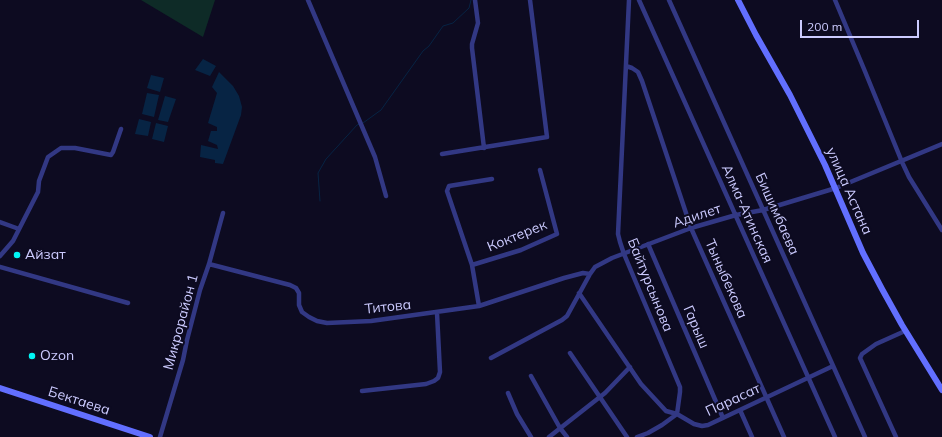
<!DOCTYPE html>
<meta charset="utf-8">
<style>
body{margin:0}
#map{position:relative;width:942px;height:437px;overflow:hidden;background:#0d0b21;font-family:Mulish,sans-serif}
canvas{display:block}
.scale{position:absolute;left:800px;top:20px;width:119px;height:18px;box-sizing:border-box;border:2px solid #cccbff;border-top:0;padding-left:5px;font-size:12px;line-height:14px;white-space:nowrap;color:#cccbff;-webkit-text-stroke:3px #0d0b21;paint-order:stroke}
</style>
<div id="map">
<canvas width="942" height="437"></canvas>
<div class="scale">200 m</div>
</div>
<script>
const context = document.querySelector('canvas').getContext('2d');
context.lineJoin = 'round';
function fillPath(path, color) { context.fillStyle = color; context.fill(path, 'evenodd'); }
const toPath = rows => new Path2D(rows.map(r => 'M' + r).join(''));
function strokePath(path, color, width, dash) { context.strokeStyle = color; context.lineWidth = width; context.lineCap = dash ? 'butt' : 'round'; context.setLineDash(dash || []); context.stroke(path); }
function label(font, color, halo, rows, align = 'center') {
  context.font = font + ' Mulish,sans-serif'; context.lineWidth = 4; context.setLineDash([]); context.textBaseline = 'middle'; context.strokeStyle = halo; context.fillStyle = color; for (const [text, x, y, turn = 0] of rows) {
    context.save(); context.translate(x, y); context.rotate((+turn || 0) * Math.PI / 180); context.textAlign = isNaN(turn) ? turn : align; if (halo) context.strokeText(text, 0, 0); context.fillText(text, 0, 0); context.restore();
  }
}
fillPath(toPath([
 [141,0,215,0,203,37]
]), '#0e2b27');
fillPath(toPath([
 [203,59,216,66,210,76,195,70],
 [219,72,233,86,239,96,242,107,241,115,223,164,215,163,215,160,200,157,201,145,218,149,217,145,208,141,211,131,217,131,217,127,208,123,217,93,212,87],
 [151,75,164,78,160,92,147,88],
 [147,93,159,95,154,117,142,114],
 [165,96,176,99,168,122,158,120],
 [139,119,151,122,148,136,135,134],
 [156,123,168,126,164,142,152,139]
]), '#072444');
strokePath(toPath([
 [363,123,381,110,423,51,429,46,443,26,453,23,469,8,471,0],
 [320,201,318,173,326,159,357,125,360,124]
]), '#072444', 1);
strokePath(toPath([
 [308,0,375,157,386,196],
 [475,0,478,23,472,44,472,48,484,148],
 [629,0,618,234,620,242,624,254,680,387,680,392,677,414],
 [639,0,835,437],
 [669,0,865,437],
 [835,0,864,69,902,162,909,177,942,230],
 [626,66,632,68,638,72,642,81,691,228,784,437],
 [442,154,547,137,530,0],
 [0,222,19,229],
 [648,244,723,418],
 [0,256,13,241,38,192,39,181,48,157,61,148,75,148,111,155,113,152,121,129],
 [209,264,290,285,296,288,299,293,299,305,302,312,309,317,317,321,327,323,371,321,479,306,564,278,583,273,590,274],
 [472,265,521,250,557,234,540,170],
 [0,267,128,303],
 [579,293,641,384,666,411,677,414,694,424,702,426,708,425,833,366],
 [479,306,472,265,447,191,449,186,492,179],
 [570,353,627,437],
 [491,358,562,320,567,316,590,274,595,267,612,258,691,228,736,215,763,210,836,188,942,144],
 [531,376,560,428,567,437],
 [362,391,426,384,434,381,438,378,440,372,437,313],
 [508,393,517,414,531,437],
 [740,410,752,437],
 [160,437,183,360,187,340,200,290,209,264,223,213],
 [549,437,605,393,630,367],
 [637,437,648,433,662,425,677,414],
 [896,437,860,358,862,354,876,344,905,331]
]), '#323884', 4.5);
strokePath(toPath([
 [738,0,756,35,790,95,825,165,863,253,882,289,902,325,942,390],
 [0,388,150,437]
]), '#626fff', 6);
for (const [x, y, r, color] of [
 [17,255,4,"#00f6f5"],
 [32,356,4,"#00f6f5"]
]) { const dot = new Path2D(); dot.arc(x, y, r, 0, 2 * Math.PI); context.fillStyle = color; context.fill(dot); strokePath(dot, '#0d0b21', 1.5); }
label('14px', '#cccbff', '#0d0b21', [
 ["улица Астана",849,191,66],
 ["Алма-Атинская",747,214,66],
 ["Бишимбаева",777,214,66],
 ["Адилет",697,216,-18],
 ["Коктерек",517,236,-22],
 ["Тыныбекова",726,279,66],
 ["Байтурсынова",650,285,68],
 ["Титова",388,307,-6],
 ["Микрорайон 1",181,322,-75],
 ["Гарыш",696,327,67],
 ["Парасат",733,400,-25],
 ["Бектаева",79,401,18]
]);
label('14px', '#cccbff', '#0d0b21', [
 ["Айзат",25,255],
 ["Ozon",40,356]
], 'left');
</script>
